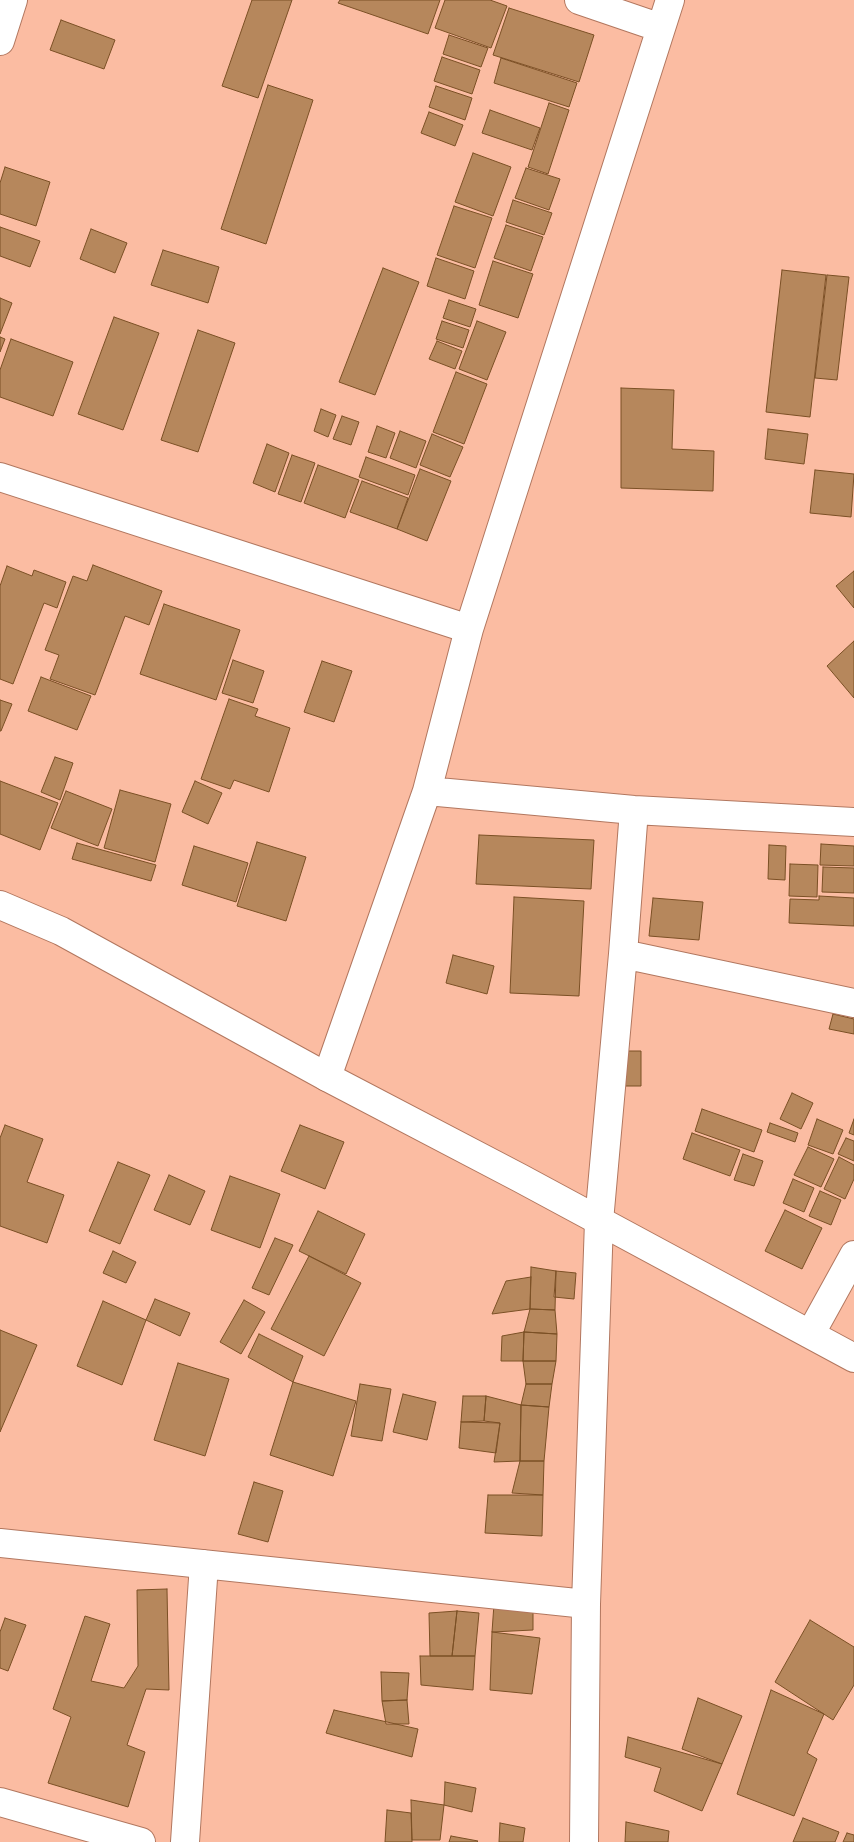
<!DOCTYPE html>
<style>
body{margin:0}
canvas{display:block;background:#fbbca2}
</style>
<canvas width="854" height="1842"></canvas>
<script>
const context = document.querySelector('canvas').getContext('2d');
context.lineJoin = 'round';
function fillPath(path, color) { context.fillStyle = color; context.fill(path, 'evenodd'); }
const toPath = rows => new Path2D(rows.map(r => 'M' + r).join(''));
function strokePath(path, color, width, dash) { context.strokeStyle = color; context.lineWidth = width; context.lineCap = dash ? 'butt' : 'round'; context.setLineDash(dash || []); context.stroke(path); }
const building = toPath([
 [252,0,292,0,258,98,222,86,252,0],
 [340,0,440,0,428,34,338,3,340,0],
 [445,0,490,0,507,6,491,48,435,28,445,0],
 [509,8,594,35,579,82,493,55,509,8],
 [61,20,115,40,104,69,50,50,61,20],
 [449,35,488,48,481,67,443,54,449,35],
 [442,57,480,70,472,94,434,81,442,57],
 [501,58,577,83,569,107,494,83,501,58],
 [268,85,313,100,266,244,221,229,268,85],
 [436,86,472,98,465,120,429,107,436,86],
 [549,103,569,110,548,174,528,167,549,103],
 [490,110,540,128,532,150,482,133,490,110],
 [429,112,463,125,455,146,421,133,429,112],
 [473,153,511,167,493,216,455,202,473,153],
 [5,167,50,182,36,226,0,214,0,183,5,167],
 [526,168,560,179,549,210,515,198,526,168],
 [513,200,552,213,544,235,506,222,513,200],
 [454,206,492,218,475,268,437,255,454,206],
 [506,225,543,237,531,271,494,258,506,225],
 [0,227,40,241,30,267,0,256,0,227],
 [91,229,127,243,115,273,80,259,91,229],
 [163,250,219,267,208,303,151,285,163,250],
 [436,258,474,271,465,299,427,286,436,258],
 [493,261,533,274,518,318,479,305,493,261],
 [383,268,419,282,375,395,339,382,383,268],
 [782,270,826,275,810,417,766,412,782,270],
 [827,275,849,277,837,380,815,378,827,275],
 [0,298,12,303,0,334,0,298],
 [449,300,476,309,470,327,443,318,449,300],
 [114,317,159,333,123,430,78,414,114,317],
 [442,321,469,330,463,348,436,339,442,321],
 [477,321,506,332,487,380,459,369,477,321],
 [198,330,235,343,198,452,161,440,198,330],
 [0,337,5,339,0,352,0,337],
 [11,339,73,362,53,416,0,397,0,370,11,339],
 [437,341,462,351,455,369,429,359,437,341],
 [456,372,487,384,464,444,433,432,456,372],
 [621,388,674,390,672,449,714,451,713,491,621,488,621,388],
 [321,409,336,415,328,437,314,431,321,409],
 [342,416,359,422,351,445,333,439,342,416],
 [377,426,395,433,386,458,368,452,377,426],
 [768,429,808,434,804,464,765,459,768,429],
 [400,431,426,441,416,468,390,458,400,431],
 [432,434,463,447,450,477,420,465,432,434],
 [267,444,289,453,275,492,253,483,267,444],
 [292,455,315,463,301,502,278,494,292,455],
 [366,457,415,475,408,495,359,477,366,457],
 [318,465,359,480,345,518,304,503,318,465],
 [420,469,451,481,427,541,397,529,420,469],
 [815,470,854,474,851,517,810,513,815,470],
 [362,481,408,498,397,529,350,512,362,481],
 [93,565,162,591,149,625,125,616,95,695,50,679,59,655,45,650,73,576,87,581,93,565],
 [7,566,32,576,34,570,66,582,57,608,44,603,13,684,0,679,0,586,7,566],
 [854,571,854,608,836,586,854,571],
 [164,604,240,630,216,700,140,674,164,604],
 [854,641,854,698,827,666,854,641],
 [233,660,264,671,253,703,222,693,233,660],
 [322,661,352,671,334,722,304,712,322,661],
 [41,677,91,696,77,730,28,711,41,677],
 [229,699,258,709,255,716,290,728,269,792,234,780,230,789,201,779,229,699],
 [0,700,12,704,1,731,0,731,0,700],
 [55,757,73,763,60,800,41,792,55,757],
 [0,781,58,803,40,850,0,834,0,781],
 [195,781,222,793,208,824,182,812,195,781],
 [120,790,171,804,155,862,104,848,120,790],
 [66,791,112,809,98,846,51,828,66,791],
 [479,835,594,840,591,889,476,884,479,835],
 [257,842,306,857,286,921,237,906,257,842],
 [77,843,156,865,151,881,72,859,77,843],
 [821,844,854,846,854,866,820,865,821,844],
 [769,845,786,846,785,880,768,879,769,845],
 [194,846,248,863,236,902,182,885,194,846],
 [790,864,818,865,817,897,789,896,790,864],
 [823,867,854,868,854,893,822,892,823,867],
 [819,896,854,898,854,926,789,923,790,899,819,900,819,896],
 [514,897,584,901,579,996,510,993,514,897],
 [653,898,703,902,699,940,649,936,653,898],
 [453,955,494,966,487,994,446,983,453,955],
 [833,1014,854,1019,854,1034,829,1029,833,1014],
 [624,1051,641,1051,641,1086,624,1086,624,1051],
 [792,1093,813,1103,801,1129,780,1119,792,1093],
 [702,1109,762,1130,754,1152,695,1131,702,1109],
 [817,1119,843,1130,833,1154,808,1145,817,1119],
 [854,1119,854,1135,849,1133,854,1119],
 [770,1123,798,1133,795,1142,767,1132,770,1123],
 [5,1125,43,1139,27,1182,64,1195,47,1243,0,1226,0,1138,5,1125],
 [300,1125,344,1142,325,1189,281,1171,300,1125],
 [692,1133,740,1150,730,1176,683,1159,692,1133],
 [846,1138,854,1141,854,1161,838,1154,846,1138],
 [808,1147,834,1159,821,1187,794,1175,808,1147],
 [743,1154,763,1161,754,1186,734,1180,743,1154],
 [839,1157,854,1165,854,1179,845,1199,824,1189,839,1157],
 [118,1162,150,1175,120,1244,89,1231,118,1162],
 [169,1175,205,1191,190,1225,154,1210,169,1175],
 [230,1176,280,1194,260,1248,211,1230,230,1176],
 [793,1179,814,1188,804,1212,783,1203,793,1179],
 [820,1191,841,1200,831,1225,809,1216,820,1191],
 [785,1210,822,1228,802,1269,765,1251,785,1210],
 [318,1211,365,1234,346,1274,299,1251,318,1211],
 [275,1238,293,1245,269,1295,252,1288,275,1238],
 [113,1251,136,1262,126,1283,103,1273,113,1251],
 [309,1256,361,1283,324,1356,271,1329,309,1256],
 [531,1267,556,1271,555,1310,530,1309,531,1267],
 [556,1271,576,1273,574,1299,554,1297,556,1271],
 [531,1277,530,1309,492,1314,506,1281,531,1277],
 [155,1299,190,1313,180,1336,146,1320,155,1299],
 [244,1300,265,1312,241,1354,220,1342,244,1300],
 [103,1301,146,1320,122,1385,77,1366,103,1301],
 [530,1309,555,1310,557,1334,524,1332,530,1309],
 [0,1330,37,1345,0,1432,0,1330],
 [524,1332,557,1334,556,1361,523,1361,524,1332],
 [524,1332,523,1361,501,1361,502,1336,524,1332],
 [259,1334,303,1356,293,1382,248,1357,259,1334],
 [523,1361,556,1361,552,1384,526,1384,523,1361],
 [178,1363,229,1379,205,1456,154,1440,178,1363],
 [293,1382,356,1401,333,1476,270,1455,293,1382],
 [360,1384,391,1389,382,1441,351,1436,360,1384],
 [526,1384,552,1384,549,1407,521,1405,526,1384],
 [403,1394,436,1402,427,1440,393,1432,403,1394],
 [463,1396,486,1396,484,1421,461,1422,463,1396],
 [486,1396,521,1405,520,1461,494,1462,500,1423,484,1421,486,1396],
 [521,1405,549,1407,544,1461,520,1461,521,1405],
 [461,1422,500,1423,496,1453,459,1448,461,1422],
 [520,1461,544,1461,543,1495,512,1493,520,1461],
 [254,1482,283,1491,268,1542,238,1534,254,1482],
 [488,1495,543,1495,542,1536,485,1533,488,1495],
 [167,1589,169,1690,146,1689,127,1745,145,1752,128,1807,48,1783,71,1717,53,1709,85,1616,110,1624,91,1681,124,1688,138,1666,137,1590,167,1589],
 [494,1604,533,1609,533,1630,492,1632,494,1604],
 [457,1611,479,1613,475,1656,452,1656,457,1611],
 [457,1611,452,1656,430,1656,429,1613,457,1611],
 [5,1618,26,1625,8,1671,0,1668,0,1632,5,1618],
 [810,1620,854,1647,854,1685,833,1720,775,1682,810,1620],
 [492,1632,540,1638,532,1694,490,1690,492,1632],
 [420,1656,475,1656,473,1690,421,1685,420,1656],
 [381,1672,409,1673,407,1700,382,1701,381,1672],
 [771,1690,824,1714,807,1753,817,1759,794,1816,737,1794,771,1690],
 [698,1698,742,1716,722,1764,682,1749,698,1698],
 [407,1700,409,1724,386,1724,382,1701,407,1700],
 [334,1710,418,1729,412,1757,326,1733,334,1710],
 [628,1737,722,1764,702,1811,654,1791,661,1768,625,1757,628,1737],
 [445,1782,476,1788,472,1812,444,1805,445,1782],
 [411,1800,444,1805,440,1840,412,1840,411,1800],
 [387,1810,411,1813,412,1842,385,1842,387,1810],
 [803,1818,839,1832,835,1842,793,1842,803,1818],
 [626,1822,669,1831,668,1842,625,1842,626,1822],
 [500,1823,525,1828,523,1842,499,1842,500,1823],
 [847,1833,854,1835,854,1842,843,1842,847,1833],
 [451,1836,478,1841,477,1842,449,1842,451,1836]
]);
fillPath(building, '#b6875c');
strokePath(building, '#7b5025', 1);
const minor = toPath([
 [579,0,661,28],
 [0,41,13,0],
 [0,477,469,629],
 [427,791,634,810,854,822],
 [623,954,854,1003],
 [327,1077,427,791,469,629,670,0],
 [811,1333,854,1255],
 [0,1543,586,1604],
 [0,1802,141,1842],
 [185,1842,204,1564],
 [584,1842,586,1604,599,1221,623,954,634,810]
]);
const tertiary = toPath([
 [0,905,61,931,327,1077,520,1178,854,1358]
]);
strokePath(minor, '#b2775f', 30);
strokePath(tertiary, '#b2775f', 30);
strokePath(minor, '#fff', 28);
strokePath(tertiary, '#fff', 28);
</script>
